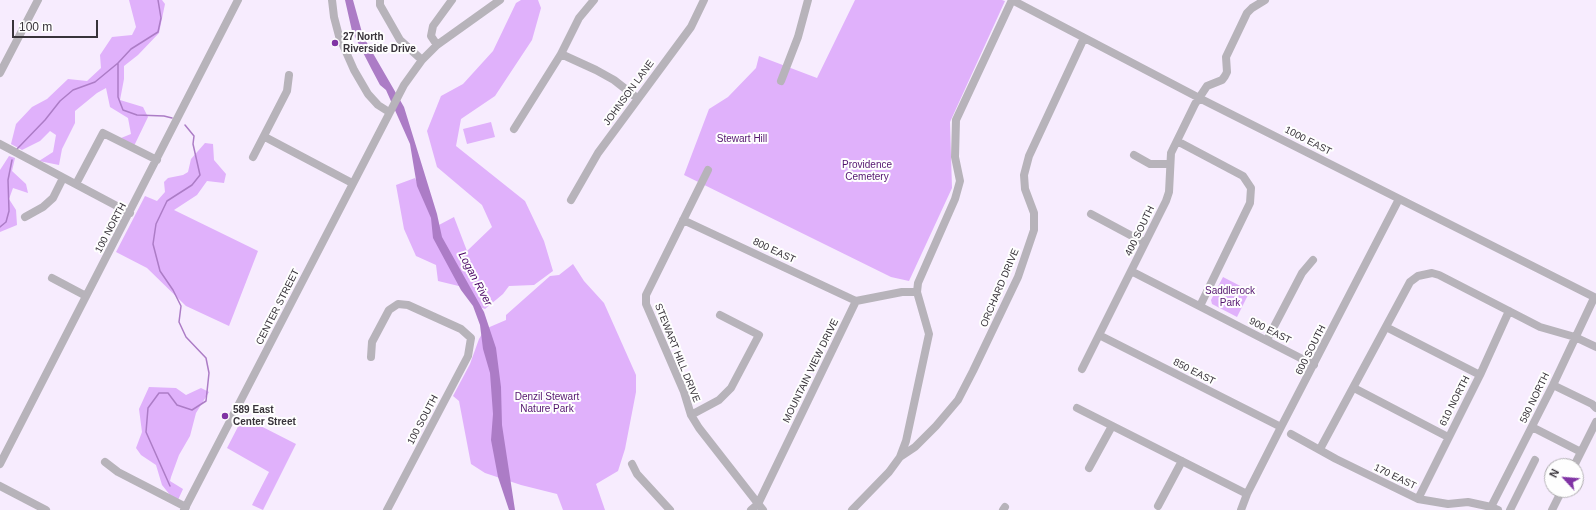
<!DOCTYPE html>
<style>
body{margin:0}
#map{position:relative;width:1596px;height:510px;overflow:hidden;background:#f7ecfe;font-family:Arial,sans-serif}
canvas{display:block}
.north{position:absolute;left:1544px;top:458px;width:40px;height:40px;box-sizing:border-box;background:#fefefe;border:1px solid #afadb0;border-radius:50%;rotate:296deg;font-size:11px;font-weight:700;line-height:16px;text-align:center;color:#38333a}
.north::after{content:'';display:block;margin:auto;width:14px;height:18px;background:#8033a4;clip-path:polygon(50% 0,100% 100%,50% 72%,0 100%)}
.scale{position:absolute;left:12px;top:20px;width:86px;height:18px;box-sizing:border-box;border:2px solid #38333a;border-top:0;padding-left:5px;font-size:12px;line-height:14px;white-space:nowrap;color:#38333a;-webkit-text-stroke:3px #fefefe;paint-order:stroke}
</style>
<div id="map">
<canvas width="1596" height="510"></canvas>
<div class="north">N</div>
<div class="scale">100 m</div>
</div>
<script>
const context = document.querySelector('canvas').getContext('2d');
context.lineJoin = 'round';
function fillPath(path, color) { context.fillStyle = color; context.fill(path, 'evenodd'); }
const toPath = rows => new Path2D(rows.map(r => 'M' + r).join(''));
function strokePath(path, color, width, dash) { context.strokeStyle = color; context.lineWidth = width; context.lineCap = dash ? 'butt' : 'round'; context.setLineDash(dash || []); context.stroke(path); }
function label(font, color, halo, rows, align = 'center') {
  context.font = font + ' Arial,sans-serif'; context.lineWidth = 4; context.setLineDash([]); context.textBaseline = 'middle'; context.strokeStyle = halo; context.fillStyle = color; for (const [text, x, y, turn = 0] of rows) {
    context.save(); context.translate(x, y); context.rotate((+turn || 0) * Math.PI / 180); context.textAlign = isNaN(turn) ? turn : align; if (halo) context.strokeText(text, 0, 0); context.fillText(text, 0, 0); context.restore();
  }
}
fillPath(toPath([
 [129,0,162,0,165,4,159,33,138,55,124,66,124,79,120,100,143,107,148,117,134,146,121,138,131,134,128,118,110,107,106,88,97,93,75,111,75,123,62,149,59,165,39,161,53,152,56,135,50,131,40,141,22,150,11,144,16,124,32,107,47,99,68,79,87,81,101,68,100,55,112,37,132,35,136,27],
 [521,0,538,0,541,8,532,40,495,96,461,119,456,146,525,201,544,241,553,271,534,285,509,286,503,294,485,309,475,305,467,288,438,281,436,265,416,256,404,229,396,185,415,178,437,226,454,217,467,251,492,227,482,205,437,167,427,131,441,96,463,84,493,51,516,3],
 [855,0,1002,0,1005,1,950,122,952,188,909,281,891,277,684,175,709,109,728,97,756,68,759,56,817,78],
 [491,122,495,137,467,144,463,129],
 [205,143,213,144,214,160,226,174,224,183,207,181,197,195,174,210,258,251,229,326,186,306,147,268,116,252,145,196,157,201,165,192,164,182,168,178,183,175,188,172,191,159],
 [9,156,15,158,12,171,26,184,28,193,13,188,9,199,16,210,17,225,0,232,0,170],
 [573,264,584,281,604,303,636,375,636,392,625,449,618,471,596,484,605,510,563,510,557,494,521,485,485,473,471,464,459,401,453,396,470,364,479,339,485,329,506,320,506,315,550,276,559,275],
 [1223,277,1250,291,1237,317,1212,304,1211,300],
 [149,387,176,388,186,395,201,388,209,392,196,413,190,436,179,455,171,477,170,481,183,489,178,500,170,495,162,485,156,465,141,455,136,448,142,432,139,409],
 [243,417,296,444,263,510,252,505,269,472,227,448]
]), '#e0b1fb');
fillPath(toPath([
 [345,0,353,0,363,36,404,107,437,214,442,237,484,312,496,348,501,387,502,425,515,510,509,510,498,477,491,440,493,414,490,373,483,349,480,325,473,306,461,290,433,238,431,218,417,186,410,144,386,90,380,85,372,70,352,31]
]), '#ac7cc6');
strokePath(toPath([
 [118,63,118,97,123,110,137,115,164,116,172,118],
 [17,149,45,120,60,101,73,90,95,82,118,63,131,49,158,32,161,18,158,0],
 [0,227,6,222,9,211,8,180,12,160],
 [170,486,146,432,148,408,159,393,168,393,177,405,192,410,206,401,209,373,206,358,186,337,179,322,181,306,173,290,160,271,153,244,156,224,167,201,192,185,200,175,193,144,194,136,185,125]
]), '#ac7cc6', 1.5);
strokePath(toPath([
 [332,0,334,17,339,36,354,70,368,94,378,105,389,112],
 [380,0,380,5,400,40,422,60],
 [1012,0,1205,101,1596,298],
 [437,45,431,36,433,26,452,0],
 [561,54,596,70,614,80,637,98],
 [0,73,38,0],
 [781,81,798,37,808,0],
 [514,129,561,54,579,18,594,0],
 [265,137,352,183],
 [1177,141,1243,176,1251,188,1250,203,1200,306],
 [0,144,130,213],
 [1134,155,1150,164,1170,164],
 [253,157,287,91,289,75],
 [708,170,646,295,646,304,684,392,691,415,699,428,763,510],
 [76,184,103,133,157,160],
 [571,200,598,153,691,27,704,0],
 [1091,214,1145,243],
 [25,217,43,207,53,198,63,178],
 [683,220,856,301],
 [1131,271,1314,365],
 [52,278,86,296],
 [1386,327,1480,375],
 [1099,335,1281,427],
 [1267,340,1302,273,1313,260],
 [371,357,372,342,389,310,398,304,408,305,461,329,471,338,468,356,387,510],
 [1082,369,1166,201,1169,192,1171,153,1195,104,1207,86,1222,80,1225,76,1227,72,1226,57,1247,13,1252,8,1265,0],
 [1553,385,1592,404,1596,408],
 [1354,388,1448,437],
 [1077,408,1247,494],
 [691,415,719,400,731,388,759,335,720,315],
 [1532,427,1581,452],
 [1291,434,1336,459,1418,499,1448,504,1468,502,1491,507,1498,510],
 [1320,449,1410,282,1418,276,1432,273,1439,275,1540,327,1575,337,1596,347],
 [900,457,915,447,936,426,958,400,973,371,1018,277,1034,230,1034,213,1025,189,1024,175,1029,156,1084,38],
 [105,462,118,472,186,507],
 [0,464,238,0],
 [632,464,637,474,670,510],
 [1574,466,1596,422],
 [1089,468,1112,426],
 [0,486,46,510],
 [1418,499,1480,375,1509,311],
 [1158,506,1182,461],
 [1491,507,1553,385,1594,298],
 [184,510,404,85,422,60,437,45,500,0],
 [751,510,758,504,856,301,902,292,917,292],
 [852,510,889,472,900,457,906,441,929,334,917,292,918,283,955,199,960,181,955,157,956,120,1012,0],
 [1003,510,1005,507],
 [1241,510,1247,494,1281,427,1399,199],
 [1510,510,1535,460],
 [1552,510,1562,490]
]), '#b7b3ba', 8);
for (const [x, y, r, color] of [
 [335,43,4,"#8033a4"],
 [225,416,4,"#8033a4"]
]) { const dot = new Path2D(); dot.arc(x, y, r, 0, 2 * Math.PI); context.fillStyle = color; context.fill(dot); strokePath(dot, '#fefefe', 1.5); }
label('bold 10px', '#38333a', '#fefefe', [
 ["27 North",343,37],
 ["Riverside Drive",343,49],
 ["589 East",233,410],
 ["Center Street",233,422]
], 'left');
label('10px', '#38333a', '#fefefe', [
 ["JOHNSON LANE",629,93,-54],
 ["1000 EAST",1308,141,27],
 ["100 NORTH",111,228,-62],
 ["400 SOUTH",1140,231,-64],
 ["800 EAST",774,251,25],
 ["ORCHARD DRIVE",1000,288,-67],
 ["CENTER STREET",278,307,-63],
 ["900 EAST",1270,331,27],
 ["600 SOUTH",1311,350,-63],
 ["STEWART HILL DRIVE",677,353,68],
 ["MOUNTAIN VIEW DRIVE",811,371,-64],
 ["850 EAST",1194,372,27],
 ["580 NORTH",1535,398,-64],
 ["610 NORTH",1455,401,-63],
 ["100 SOUTH",423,420,-62],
 ["170 EAST",1395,477,26]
]);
label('10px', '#53146e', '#fefefe', [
 ["Stewart Hill",742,139],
 ["Providence",867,165],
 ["Cemetery",867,177],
 ["Saddlerock",1230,291],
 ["Park",1230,303],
 ["Denzil Stewart",547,397],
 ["Nature Park",547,409]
]);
label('italic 11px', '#4a0665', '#fefefe', [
 ["Logan River",475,279,62]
]);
</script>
